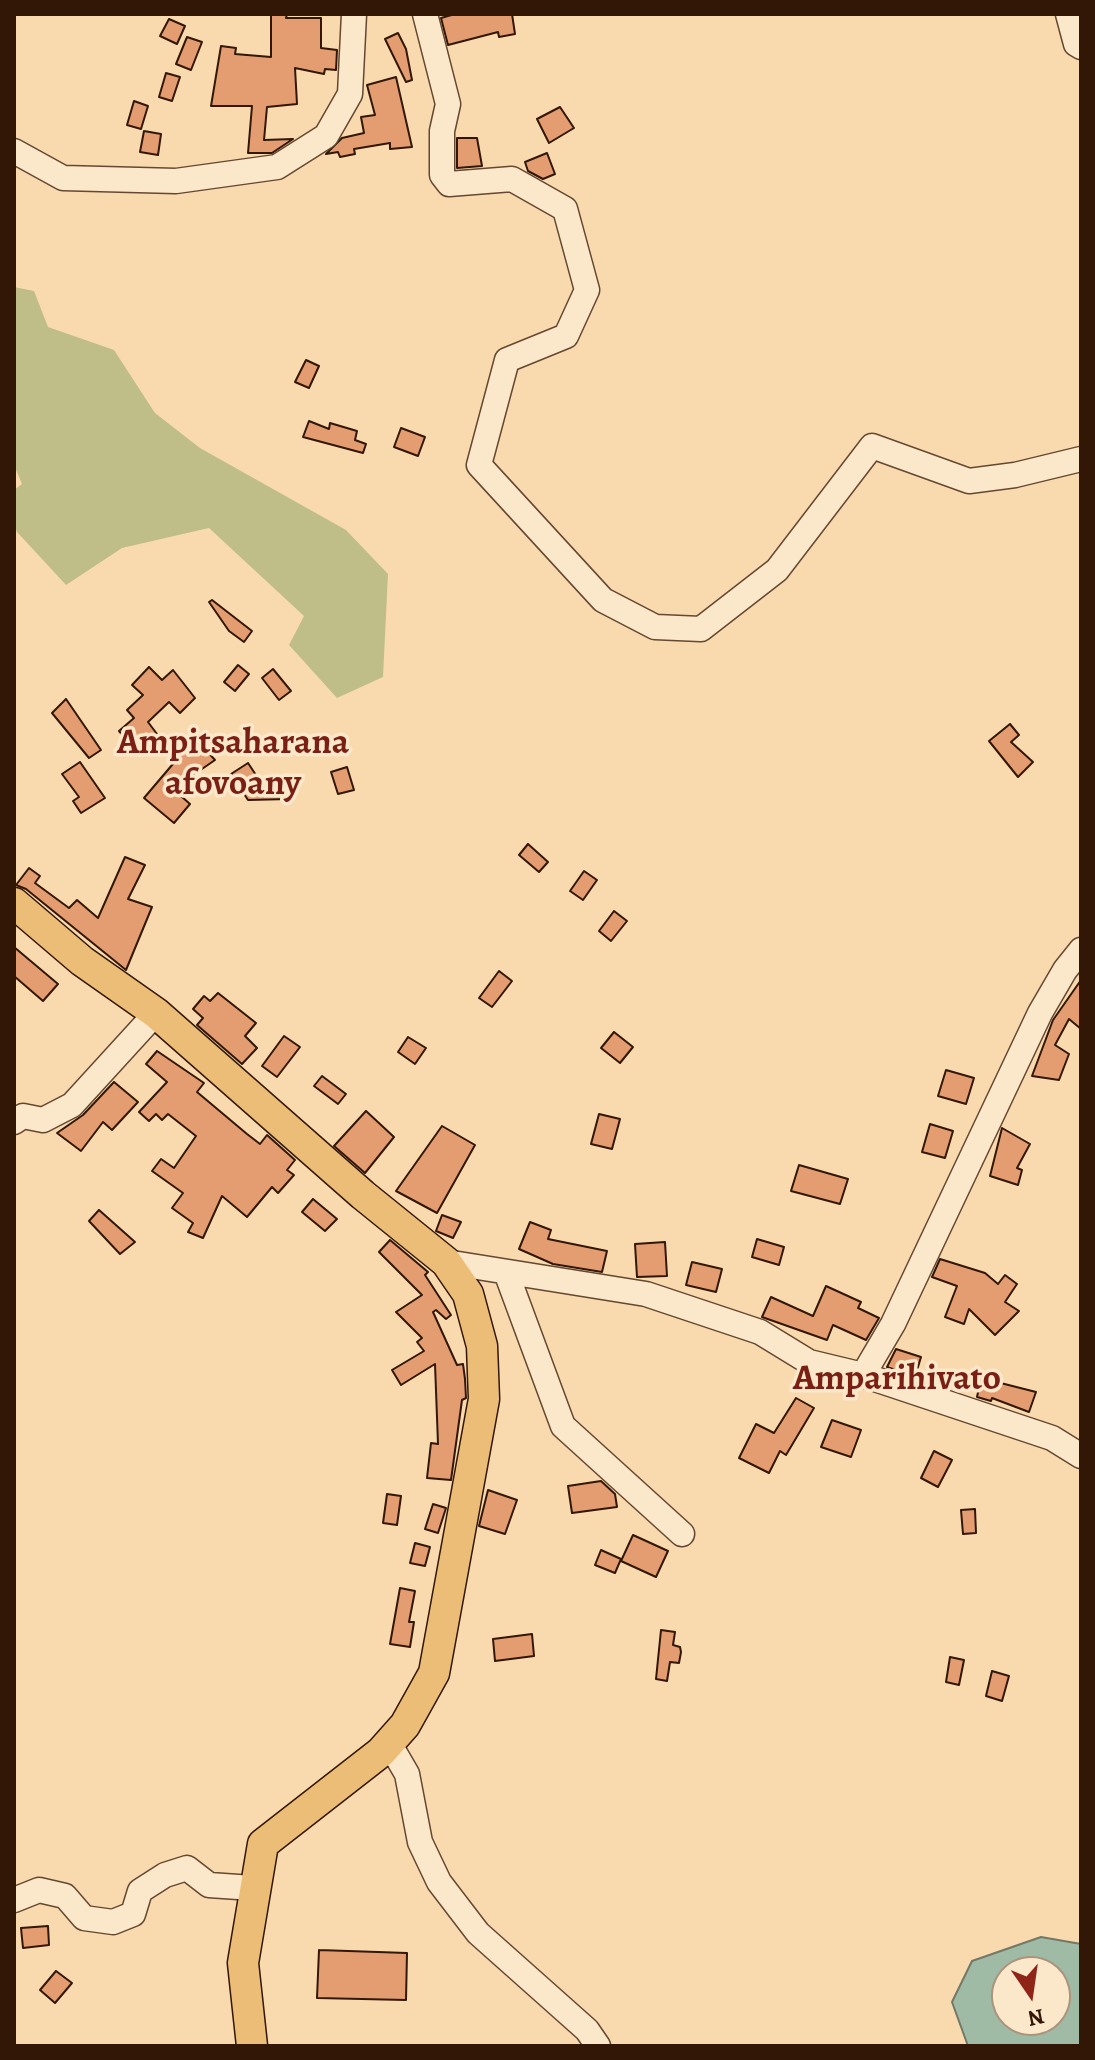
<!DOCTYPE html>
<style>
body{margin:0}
#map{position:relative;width:1095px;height:2060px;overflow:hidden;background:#f9daae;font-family:Alegreya,serif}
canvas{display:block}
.frame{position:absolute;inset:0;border:16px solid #321707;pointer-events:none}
.north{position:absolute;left:991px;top:1956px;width:80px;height:80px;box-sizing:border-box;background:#fbe7ca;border:2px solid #ab947c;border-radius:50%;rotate:167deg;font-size:22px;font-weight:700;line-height:32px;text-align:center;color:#321707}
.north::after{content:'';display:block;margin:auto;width:28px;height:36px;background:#8f2418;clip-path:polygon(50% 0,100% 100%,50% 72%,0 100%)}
</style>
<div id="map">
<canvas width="1095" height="2060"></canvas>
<div class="frame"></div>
<div class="north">N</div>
</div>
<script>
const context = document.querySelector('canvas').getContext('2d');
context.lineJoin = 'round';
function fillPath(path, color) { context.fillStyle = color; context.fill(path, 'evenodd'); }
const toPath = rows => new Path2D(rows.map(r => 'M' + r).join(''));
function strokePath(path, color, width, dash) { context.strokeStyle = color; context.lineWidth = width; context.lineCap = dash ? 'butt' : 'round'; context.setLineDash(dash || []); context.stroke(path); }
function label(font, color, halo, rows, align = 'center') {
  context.font = font + ' Alegreya,serif'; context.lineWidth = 7; context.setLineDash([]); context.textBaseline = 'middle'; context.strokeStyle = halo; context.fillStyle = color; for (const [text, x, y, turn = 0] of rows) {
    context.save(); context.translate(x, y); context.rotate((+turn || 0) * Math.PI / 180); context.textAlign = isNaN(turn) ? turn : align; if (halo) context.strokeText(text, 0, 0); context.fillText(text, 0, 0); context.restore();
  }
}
fillPath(toPath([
 [14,287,34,291,48,327,114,350,155,413,200,448,346,530,388,574,383,677,337,698,289,645,304,616,209,528,122,548,66,585,17,532,14,524,14,490,22,484,14,465]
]), '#c0be88');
const water = toPath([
 [1041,1937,1081,1944,1081,2046,968,2046,952,2002,972,1961,1041,1937],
 [1007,1972,1055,1972,1055,2020,1007,2020,1007,1972]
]);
fillPath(water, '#9fbba5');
strokePath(water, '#737966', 2);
const building = toPath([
 [271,14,287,14,286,18,321,18,321,48,337,50,336,70,325,69,324,74,295,68,297,104,267,107,264,140,293,139,272,153,248,153,252,106,211,106,221,46,236,48,235,54,271,57,271,14],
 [455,14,512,14,515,34,499,37,498,32,448,45,441,18,455,14],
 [169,19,185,26,177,44,160,36,169,19],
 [398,33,406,49,412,80,406,82,385,39,398,33],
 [187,37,202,42,191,70,176,64,187,37],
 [166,73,180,77,172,101,159,97,166,73],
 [396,77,412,147,390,149,390,143,354,149,355,154,340,157,338,152,326,154,342,138,364,133,361,117,375,115,367,85,396,77],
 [134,101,148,106,141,129,127,125,134,101],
 [560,107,574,128,549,143,537,119,560,107],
 [144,131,161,134,158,155,140,152,144,131],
 [457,138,477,138,482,166,457,168,457,138],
 [547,153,555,174,543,179,528,171,525,162,547,153],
 [306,360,319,366,309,388,295,382,306,360],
 [309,421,329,429,330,423,357,431,355,440,366,444,363,453,303,437,309,421],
 [401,428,425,437,418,456,394,447,401,428],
 [212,600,252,631,244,642,229,631,209,602,212,600],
 [238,665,249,674,235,691,224,682,238,665],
 [149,667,162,680,173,670,195,698,180,713,169,702,148,722,163,742,150,751,141,737,131,745,119,731,134,718,127,710,143,695,132,685,149,667],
 [273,669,291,691,279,700,262,678,273,669],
 [66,699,101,750,89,758,52,713,66,699],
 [1010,724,1019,735,1011,742,1033,762,1018,777,989,741,1010,724],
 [195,738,215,760,173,789,190,804,174,823,144,798,195,738],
 [80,762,105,798,81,813,73,801,79,797,62,774,80,762],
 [248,763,260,781,289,780,289,799,248,800,231,774,248,763],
 [347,767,354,790,338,794,331,772,347,767],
 [528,844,548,862,539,872,519,855,528,844],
 [125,857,145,865,128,899,152,907,126,970,26,889,16,885,29,868,40,876,35,883,69,908,77,900,98,918,125,857],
 [584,871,597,880,583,900,570,891,584,871],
 [614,911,627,921,611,941,599,931,614,911],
 [14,947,58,984,43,1001,14,976,14,947],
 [499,971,512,981,492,1007,479,998,499,971],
 [1081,980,1081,1029,1069,1019,1055,1045,1069,1054,1059,1080,1032,1076,1053,1020,1081,980],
 [218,993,256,1023,245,1036,257,1048,242,1064,197,1025,203,1018,193,1009,204,996,210,1001,218,993],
 [614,1032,633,1047,620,1063,601,1048,614,1032],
 [284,1036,300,1047,277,1077,262,1066,284,1036],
 [408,1037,426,1048,415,1064,398,1052,408,1037],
 [157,1051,204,1083,197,1092,247,1134,260,1144,267,1135,295,1160,287,1170,294,1175,278,1193,272,1187,247,1217,222,1196,203,1238,188,1232,193,1223,172,1208,183,1193,152,1171,161,1159,174,1168,196,1136,168,1114,162,1120,156,1114,149,1121,139,1112,167,1082,146,1064,157,1051],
 [946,1070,974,1078,966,1104,938,1096,946,1070],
 [322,1076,346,1094,338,1104,314,1086,322,1076],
 [114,1082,138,1102,112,1130,103,1122,81,1151,57,1133,83,1115,114,1082],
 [366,1111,394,1137,365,1173,334,1146,366,1111],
 [599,1114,620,1119,612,1149,591,1144,599,1114],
 [930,1124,953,1131,945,1158,922,1152,930,1124],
 [442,1126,475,1145,437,1213,396,1191,442,1126],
 [1002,1128,1030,1144,1017,1168,1022,1170,1018,1185,990,1176,1002,1128],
 [799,1165,848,1179,840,1204,791,1191,799,1165],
 [313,1199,337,1219,325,1231,302,1212,313,1199],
 [99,1210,135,1242,120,1254,89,1221,99,1210],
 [442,1215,461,1222,453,1238,436,1231,442,1215],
 [530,1222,551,1230,548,1239,607,1251,602,1272,553,1264,519,1249,530,1222],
 [757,1239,784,1247,779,1265,752,1257,757,1239],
 [390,1240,428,1272,425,1275,451,1315,446,1319,436,1310,433,1312,457,1365,463,1364,465,1379,466,1398,462,1400,451,1480,427,1478,431,1443,438,1444,435,1364,401,1385,392,1370,424,1351,417,1342,422,1338,396,1312,422,1295,379,1252,390,1240],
 [665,1242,667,1276,637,1277,635,1244,665,1242],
 [940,1259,985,1273,998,1284,1005,1275,1017,1284,1005,1302,1019,1311,995,1335,969,1309,964,1324,945,1317,957,1286,932,1277,940,1259],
 [692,1262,722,1269,716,1292,686,1285,692,1262],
 [826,1286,861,1302,858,1308,879,1318,866,1340,833,1325,827,1340,762,1317,771,1297,813,1316,826,1286],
 [896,1349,921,1357,915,1377,887,1367,896,1349],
 [981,1378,1036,1392,1029,1412,992,1398,991,1401,977,1397,981,1378],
 [796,1398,814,1408,786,1455,780,1451,769,1473,739,1458,756,1424,774,1433,796,1398],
 [832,1420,861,1430,851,1457,821,1447,832,1420],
 [934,1451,952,1460,938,1487,921,1478,934,1451],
 [601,1481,615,1494,617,1507,572,1513,568,1486,601,1481],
 [488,1490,517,1500,505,1534,479,1526,488,1490],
 [387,1494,401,1496,397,1525,383,1523,387,1494],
 [433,1504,446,1508,438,1533,425,1529,433,1504],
 [975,1509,976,1533,963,1534,961,1510,975,1509],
 [633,1535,668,1551,656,1577,621,1561,633,1535],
 [415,1543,430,1547,425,1566,410,1563,415,1543],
 [601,1550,621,1559,615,1573,595,1565,601,1550],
 [400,1588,415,1591,409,1622,414,1622,410,1647,390,1644,400,1588],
 [661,1630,675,1632,673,1645,680,1647,681,1652,679,1663,670,1662,667,1681,656,1679,661,1630],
 [532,1634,534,1656,495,1661,493,1639,532,1634],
 [950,1657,964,1660,959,1685,946,1682,950,1657],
 [992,1671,1009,1676,1002,1701,986,1696,992,1671],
 [48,1926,49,1945,23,1948,21,1928,48,1926],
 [319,1950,407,1953,406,2000,317,1998,319,1950],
 [56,1971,72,1983,55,2003,40,1990,56,1971]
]);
fillPath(building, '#e49d71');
strokePath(building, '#321707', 2);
const minor = toPath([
 [425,14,448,104,442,131,442,175,449,184,512,179,565,209,587,290,566,336,507,360,479,465,603,600,655,627,701,629,777,570,872,446,969,481,1015,475,1081,459],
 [1068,14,1076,44,1081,47],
 [14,151,63,178,176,181,277,167,326,136,350,94,354,14],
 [14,1122,23,1116,43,1120,72,1105,156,1013],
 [446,1262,646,1294,760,1332,809,1362,863,1375,1052,1438,1081,1456],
 [506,1272,563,1426,682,1534],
 [863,1375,893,1324,1040,1013,1065,970,1081,950],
 [389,1743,407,1774,420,1842,439,1882,478,1933,587,2030,598,2046],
 [14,1900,39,1890,65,1896,84,1918,113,1922,133,1914,140,1891,165,1875,187,1868,209,1885,253,1888]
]);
const major = toPath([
 [14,903,82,961,156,1013,363,1195,446,1262,468,1294,482,1346,484,1399,434,1673,405,1725,381,1752,263,1844,243,1963,252,2046]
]);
strokePath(minor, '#644831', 27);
strokePath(major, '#321707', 33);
strokePath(minor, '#fbe7ca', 24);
strokePath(major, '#ecbd77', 30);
label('bold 36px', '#7a1f14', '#fbe7ca', [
 ["Ampitsaharana",233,744],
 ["afovoany",233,785],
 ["Amparihivato",897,1380]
]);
</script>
